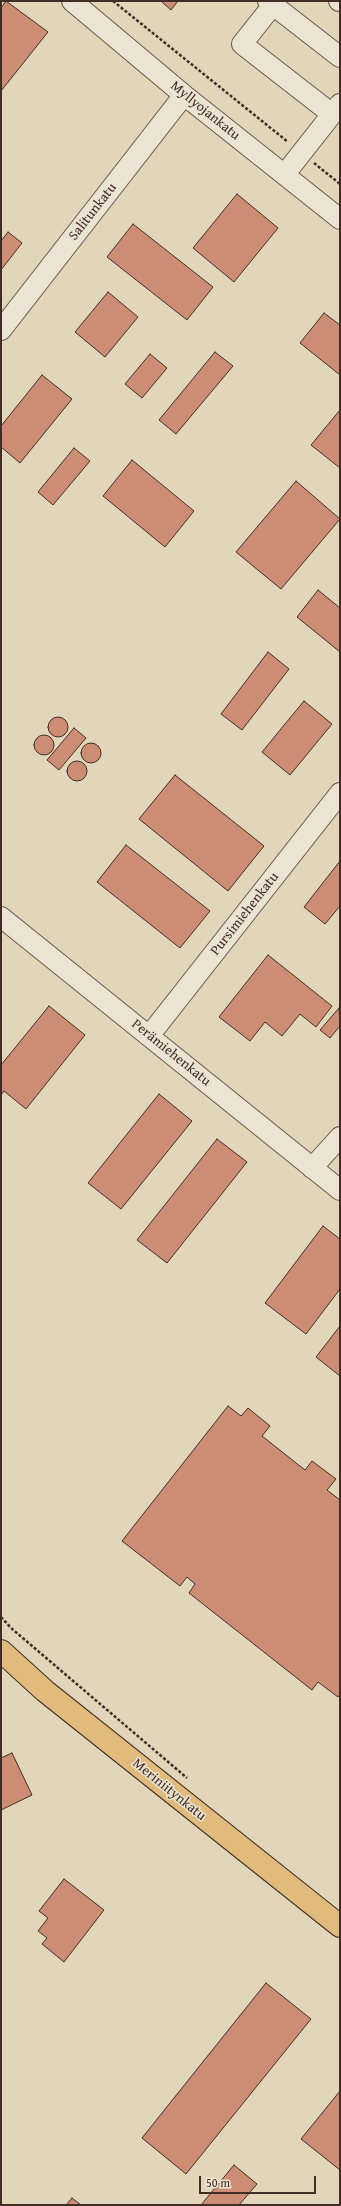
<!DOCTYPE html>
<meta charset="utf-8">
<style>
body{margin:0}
#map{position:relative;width:341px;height:2206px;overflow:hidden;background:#e1d6b9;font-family:"Gentium Book Plus",serif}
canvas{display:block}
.frame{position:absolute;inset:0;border:2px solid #412d25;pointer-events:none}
.scale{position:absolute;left:199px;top:2176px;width:117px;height:18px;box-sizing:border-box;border:2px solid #412d25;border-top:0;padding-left:5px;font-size:12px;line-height:14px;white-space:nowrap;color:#412d25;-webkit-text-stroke:3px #ece4d2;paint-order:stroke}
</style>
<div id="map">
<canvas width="341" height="2206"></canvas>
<div class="frame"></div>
<div class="scale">50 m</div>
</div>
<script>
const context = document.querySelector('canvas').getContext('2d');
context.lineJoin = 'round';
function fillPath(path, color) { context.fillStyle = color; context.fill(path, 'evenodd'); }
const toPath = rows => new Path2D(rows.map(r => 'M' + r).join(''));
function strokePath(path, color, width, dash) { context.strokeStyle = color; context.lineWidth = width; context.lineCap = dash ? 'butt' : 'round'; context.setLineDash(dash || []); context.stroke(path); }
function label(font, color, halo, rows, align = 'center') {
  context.font = font + ' "Gentium Book Plus",serif'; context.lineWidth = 3; context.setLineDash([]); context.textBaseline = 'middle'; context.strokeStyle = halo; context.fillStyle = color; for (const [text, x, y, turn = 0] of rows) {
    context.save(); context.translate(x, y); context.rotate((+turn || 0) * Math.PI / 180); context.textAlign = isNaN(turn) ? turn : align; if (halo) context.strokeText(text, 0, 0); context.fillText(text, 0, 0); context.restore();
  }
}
const building = toPath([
 [6,1,48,32,1,91,1,8,6,1],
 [161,1,178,1,171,10,161,1],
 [237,194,278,228,234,282,193,248,237,194],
 [133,224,213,287,187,320,107,257,133,224],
 [8,232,22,243,1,270,1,241,8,232],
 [108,292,138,317,105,357,75,332,108,292],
 [324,313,340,325,340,375,300,343,324,313],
 [215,352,233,366,176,434,159,420,215,352],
 [150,354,167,368,142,398,125,384,150,354],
 [42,375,72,399,20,463,1,447,1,426,42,375],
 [340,410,340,468,311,445,340,410],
 [74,448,90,461,53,505,38,492,74,448],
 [132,460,194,511,165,547,103,496,132,460],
 [296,481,340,519,281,589,236,552,296,481],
 [318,590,340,608,340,652,297,617,318,590],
 [268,652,289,669,242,730,221,714,268,652],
 [304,701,332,724,290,775,262,752,304,701],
 '48 727a10 10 0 1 1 20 0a10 10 0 1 1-20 0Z',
 [74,728,86,738,59,770,47,760,74,728],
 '34 745a10 10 0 1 1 20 0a10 10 0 1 1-20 0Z',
 '81 753a10 10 0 1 1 20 0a10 10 0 1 1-20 0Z',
 '67 771a10 10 0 1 1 20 0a10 10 0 1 1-20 0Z',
 [175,775,264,846,228,891,139,819,175,775],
 [126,845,210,911,180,948,97,882,126,845],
 [340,861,340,906,325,924,304,907,340,861],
 [268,955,332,1006,316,1027,300,1014,282,1036,265,1022,250,1041,219,1017,268,955],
 [49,1006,85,1035,26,1109,4,1091,1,1095,1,1065,49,1006],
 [339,1008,340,1026,330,1038,320,1030,339,1008],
 [159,1094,192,1121,121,1209,88,1183,159,1094],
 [217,1139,247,1162,167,1263,137,1240,217,1139],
 [323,1226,340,1239,340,1289,306,1334,265,1303,323,1226],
 [340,1326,340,1376,316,1357,340,1326],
 [228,1406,241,1416,248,1408,270,1426,262,1436,305,1470,312,1461,336,1479,327,1490,340,1500,340,1694,338,1697,318,1682,312,1690,189,1593,195,1584,187,1577,180,1586,122,1541,228,1406],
 [12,1753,32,1795,1,1810,1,1758,12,1753],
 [64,1879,104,1910,64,1962,42,1944,47,1938,38,1931,48,1918,39,1911,64,1879],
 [266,1983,311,2019,186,2174,142,2138,266,1983],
 [340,2091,340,2170,301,2139,340,2091],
 [234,2165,257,2184,239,2205,201,2205,234,2165],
 [72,2198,81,2205,66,2205,72,2198]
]);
fillPath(building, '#cd8d74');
strokePath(building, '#412d25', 1);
const minor = toPath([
 [72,1,184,95,340,219],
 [268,1,340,57],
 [339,1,340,1],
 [273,5,242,44,332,114],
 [285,174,340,104],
 [1,330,184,95],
 [1,917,340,1190],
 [149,1036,340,793],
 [312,1168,340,1137]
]);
const major = toPath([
 [1,1651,45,1691,340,1926]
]);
strokePath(minor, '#69574a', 22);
strokePath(major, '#412d25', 24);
strokePath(toPath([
 [113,1,288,142],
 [314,163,340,184],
 [1,1617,11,1628,187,1778]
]), '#412d25', 2.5, [3, 2]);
strokePath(minor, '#ece4d2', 20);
strokePath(major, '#e0bb7c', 22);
label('14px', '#412d25', '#ece4d2', [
 ["Myllyojankatu",205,111,39],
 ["Salitunkatu",93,212,-52],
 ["Pursimiehenkatu",245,914,-52],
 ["Perämiehenkatu",171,1053,39],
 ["Meriniitynkatu",169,1790,39]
]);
</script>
